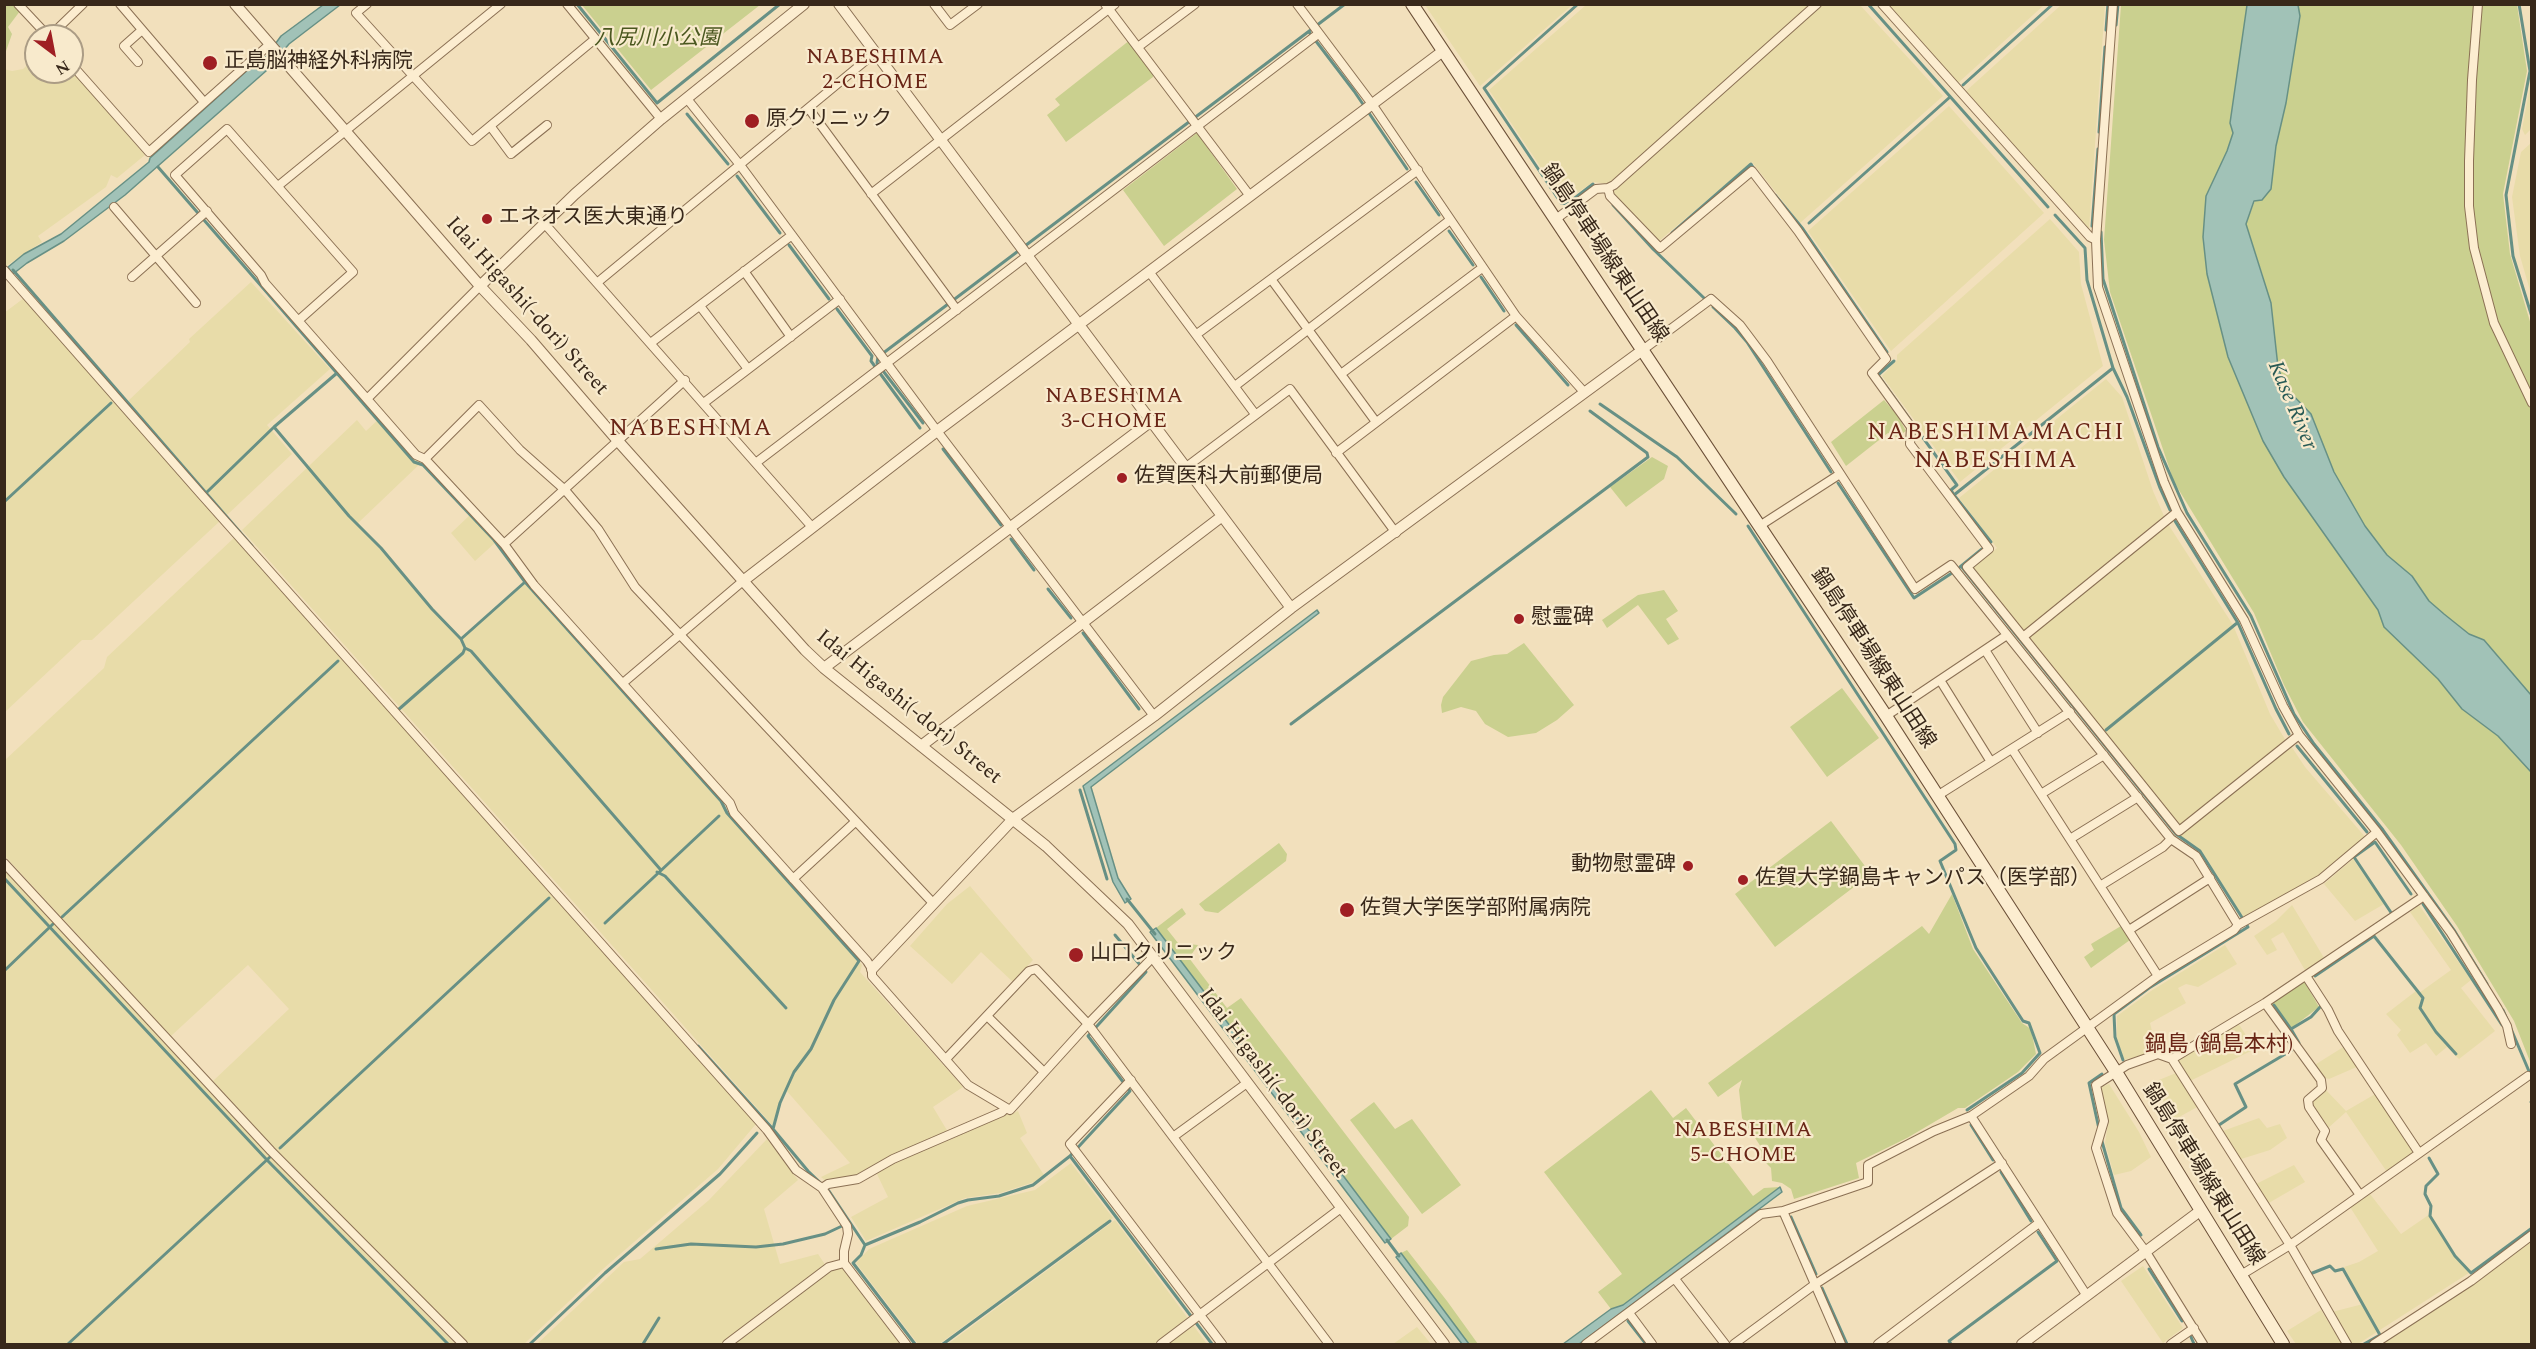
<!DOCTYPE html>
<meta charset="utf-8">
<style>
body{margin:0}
#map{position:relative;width:2536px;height:1349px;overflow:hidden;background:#f2e0bc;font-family:Spectral,serif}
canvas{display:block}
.frame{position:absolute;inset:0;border:6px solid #38281a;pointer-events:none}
.north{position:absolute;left:24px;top:24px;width:60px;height:60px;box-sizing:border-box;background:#f8eacc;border:2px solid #ab9c85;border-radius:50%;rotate:148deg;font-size:16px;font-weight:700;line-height:24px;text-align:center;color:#38281a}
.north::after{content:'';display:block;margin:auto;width:21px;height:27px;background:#9f1f23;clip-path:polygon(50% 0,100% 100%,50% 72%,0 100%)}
</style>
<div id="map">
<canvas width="2536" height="1349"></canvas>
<div class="frame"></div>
<div class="north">N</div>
</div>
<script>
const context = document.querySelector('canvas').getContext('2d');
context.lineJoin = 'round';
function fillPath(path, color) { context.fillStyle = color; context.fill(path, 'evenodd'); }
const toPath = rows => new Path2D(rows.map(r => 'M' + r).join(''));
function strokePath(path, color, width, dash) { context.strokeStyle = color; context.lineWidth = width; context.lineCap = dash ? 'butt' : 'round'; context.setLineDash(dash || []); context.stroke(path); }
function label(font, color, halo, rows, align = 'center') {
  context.font = font + ' Spectral,"Noto Sans JP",serif'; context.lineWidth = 4.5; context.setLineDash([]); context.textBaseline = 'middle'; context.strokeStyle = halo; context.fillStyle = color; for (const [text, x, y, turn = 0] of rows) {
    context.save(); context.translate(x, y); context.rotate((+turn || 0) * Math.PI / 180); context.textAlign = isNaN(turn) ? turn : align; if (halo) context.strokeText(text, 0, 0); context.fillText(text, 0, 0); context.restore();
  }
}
fillPath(toPath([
 [1425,5,1572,5,1480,86],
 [1586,5,1811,5,1609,184,1593,182,1564,202,1489,90],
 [1822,5,1860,5,1943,96,1800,223,1752,162,1659,241,1613,192],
 [1888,5,2044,5,1958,83],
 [2061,5,2105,5,2089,229,1965,92],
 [36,57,36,72,72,71,145,155,117,178,111,175,106,187,38,236,42,242,6,266,4,69,12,71,23,69],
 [2531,82,2531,129,2525,135,2522,129],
 [1949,106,2044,213,1891,351,1808,231],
 [2531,143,2531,294,2520,256,2512,197,2521,152],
 [2050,219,2079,252,2081,284,2103,366,1960,482,1882,376,1897,360,1897,355],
 [251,282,330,369,267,425,292,454,227,515,128,401,190,342,189,339],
 [24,298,220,521,92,640,82,640,5,712,4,313],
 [2106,379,2122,397,2153,491,2164,516,2023,632,1972,568,1997,548,1959,498],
 [382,416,425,459,357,524,461,639,525,582,721,801,727,813,859,961,862,965,860,972,963,1087,933,1107,948,1132,853,1177,827,1182,821,1177,850,1163,785,1089,773,1126,242,530,357,420,366,431],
 [471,514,496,542,475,561,451,533],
 [2168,524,2233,625,2270,714,2286,741,2180,827,2028,638],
 [236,536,756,1124,718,1169,603,1269,524,1344,469,1344,277,1151,213,1081,289,1009,248,965,171,1036,5,856,5,760,104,668,107,657],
 [2291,746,2305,767,2366,838,2320,875,2244,919,2202,851,2180,835],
 [2353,859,2384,904,2355,921,2324,884],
 [4,869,271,1157,455,1344,5,1344],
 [970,886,1033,960,1013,982,981,952,952,984,910,946,947,904],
 [2292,905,2326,961,2306,972,2283,932,2271,939,2277,950,2267,955,2254,936,2276,921],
 [2419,905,2471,980,2461,988,2495,1031,2459,1059,2447,1047,2436,1056,2426,1043,2410,1053,2397,1035,2401,1030,2386,1014,2416,991,2419,993,2451,970,2410,912],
 [2225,945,2237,964,2198,987,2186,984,2178,988,2186,1003,2150,1023,2157,1051,2124,1060,2117,1037,2117,1016,2151,991],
 [2238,1023,2255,1049,2184,1084,2199,1106,2172,1121,2154,1082,2181,1071,2175,1060],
 [2345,1046,2359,1066,2329,1079,2322,1077,2313,1066],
 [2109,1084,2139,1132,2151,1157,2131,1171,2114,1175,2105,1143,2108,1124,2101,1087],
 [2326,1090,2346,1111,2377,1093,2416,1152,2387,1172,2346,1112,2327,1129,2311,1107,2310,1101],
 [1018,1111,1027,1133,1020,1138,1044,1175,1034,1182,1000,1193,965,1198,866,1241,851,1217,888,1197,876,1172,895,1161,1008,1112,1011,1114],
 [2259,1118,2267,1128,2280,1124,2287,1138,2270,1150,2238,1160,2220,1132],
 [767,1139,798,1180,764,1209,780,1264,818,1254,826,1266,722,1344,537,1344,624,1262,640,1259,709,1200],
 [1071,1163,1113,1218,939,1344,918,1344,856,1263,869,1249,967,1206,1035,1190],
 [2294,1165,2305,1182,2267,1204,2254,1185],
 [2370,1194,2401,1234,2430,1214,2456,1256,2472,1271,2358,1344,2352,1344,2332,1312,2363,1304,2344,1267,2359,1262,2378,1251,2350,1207],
 [1115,1220,1207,1344,948,1344],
 [2531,1242,2531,1344,2381,1344,2473,1285],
 [2143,1266,2183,1328,2163,1343,2121,1281],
 [844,1267,903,1344,734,1344,832,1270],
 [2321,1310,2342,1344,2296,1344,2287,1331],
 [1417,1327,1431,1344,1393,1344]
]), '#e8dca9');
fillPath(toPath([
 [5,5,13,5,20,11,8,27,12,34,5,54],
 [582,5,760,5,651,90],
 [2121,5,2247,5,2230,123,2233,133,2227,151,2206,196,2203,237,2207,274,2228,357,2284,477,2378,610,2384,627,2438,679,2462,709,2498,736,2531,772,2531,1064,2514,1021,2457,926,2401,845,2303,722,2284,685,2254,613,2174,482,2110,292,2104,240],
 [2298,5,2517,5,2527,71,2503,194,2510,254,2531,325,2531,695,2484,640,2469,634,2444,614,2429,601,2412,576,2387,555,2365,526,2334,472,2311,414,2285,387,2278,367,2263,276,2246,224,2276,146,2286,103,2300,16],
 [1130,40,1153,72,1153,77,1066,142,1047,115,1060,105,1055,99],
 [1197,133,1237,189,1164,246,1123,190],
 [1884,400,1898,416,1906,431,1897,437,1888,433,1846,466,1831,442],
 [1652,457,1668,466,1664,479,1626,507,1610,487],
 [1664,590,1678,611,1666,619,1679,639,1668,645,1638,605,1607,628,1602,620,1638,595],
 [1524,643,1574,705,1557,720,1536,733,1508,737,1485,724,1476,711,1461,707,1442,713,1441,705,1443,697,1471,661,1494,655,1507,654],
 [1842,688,1879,738,1827,777,1790,727],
 [1831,821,1871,874,1775,947,1735,894],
 [1279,843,1287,854,1286,861,1218,913,1205,911,1199,904],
 [1952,894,1973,949,2022,1023,2031,1029,2036,1054,2018,1072,1965,1108,1958,1108,1907,1138,1856,1163,1859,1178,1794,1199,1791,1189,1782,1183,1772,1181,1771,1168,1755,1152,1761,1147,1742,1118,1739,1090,1742,1080,1718,1097,1708,1083,1922,926,1929,934],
 [1182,908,1186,914,1167,929,1178,943,1198,945,1189,958,1227,1008,1241,998,1409,1217,1408,1226,1391,1239,1156,928],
 [2121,926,2130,940,2091,968,2084,957,2094,950,2091,944],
 [2304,981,2319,1007,2289,1030,2270,1003],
 [1651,1090,1673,1118,1686,1108,1753,1196,1764,1188,1780,1187,1623,1305,1611,1309,1598,1292,1622,1274,1544,1172],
 [1374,1102,1395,1129,1412,1119,1461,1185,1422,1214,1350,1120],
 [1407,1250,1447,1301,1478,1344,1469,1344,1401,1253]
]), '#cad08f');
const water = toPath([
 [323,5,340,5,289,44,266,71,125,195,64,241,27,263,13,274,11,272,8,267,24,254,61,234,149,162,150,158,261,58,265,58,281,36,323,5],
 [2247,5,2298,5,2300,16,2286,103,2276,146,2271,189,2262,200,2254,201,2246,224,2271,303,2278,367,2285,387,2311,414,2334,472,2365,526,2387,555,2412,576,2429,601,2444,614,2469,634,2484,640,2531,695,2531,772,2498,736,2462,709,2438,679,2384,627,2378,610,2284,477,2263,441,2228,357,2207,274,2203,237,2206,196,2227,151,2233,133,2230,123,2247,5],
 [1317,610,1319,613,1091,787,1118,878,1131,899,1125,903,1113,882,1083,786,1317,610],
 [1156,928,1391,1239,1385,1243,1150,932,1156,928],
 [1780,1187,1782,1192,1579,1344,1563,1344,1611,1309,1623,1305,1780,1187],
 [1401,1253,1469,1344,1462,1344,1396,1257,1401,1253]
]);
fillPath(water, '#a1c2b7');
strokePath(water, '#679085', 1.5);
strokePath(toPath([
 [577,4,657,103,780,4],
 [1578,4,1484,88,1561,203,1567,204,1593,184],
 [1868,4,2048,207],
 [2519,4,2530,71,2506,195,2513,256,2532,317],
 [2116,25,2118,4],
 [2106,30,2108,4],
 [1309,32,1354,91,1407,169],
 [1963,85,2053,4],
 [687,114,728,164],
 [2099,132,2105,47],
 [158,167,414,462,423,465,494,540,525,582,721,801,727,813,859,961,834,1000,811,1049,794,1072,780,1103,773,1129,808,1171,829,1191,865,1245],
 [737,176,780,233],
 [1416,182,1439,215],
 [1775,195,1803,229,1887,352],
 [1613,205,1653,249,1704,298],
 [2055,215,2085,248,2087,280,2113,368,2127,397,2160,488,2170,510],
 [1809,223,1950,97],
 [2092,226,2098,149],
 [1449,231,1473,265],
 [2101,232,2103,279,2158,447,2187,513,2251,616,2294,714,2314,744,2383,830,2454,930,2487,984],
 [1672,233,1751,164,1754,169],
 [789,245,829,299],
 [13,270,252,546],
 [1481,277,1504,311],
 [1713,307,1735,328,1747,342,1831,472],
 [837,309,872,356,871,361,920,428],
 [1516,325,1568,385],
 [1894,361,1878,375,1957,485,1951,490,1954,495,1991,542],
 [1600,404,1677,457,1736,514],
 [923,423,877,363,878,357,1345,4],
 [274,427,349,516,381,548,432,609,461,639],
 [943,449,1001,525],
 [1838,483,1914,598,1955,571],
 [206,493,274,427,337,373],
 [1954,495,2113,368],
 [4,502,111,403],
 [2175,521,2238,623,2276,709,2289,734],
 [1748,526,1955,844,1956,850,1940,861,1976,948,2023,1021,2029,1023,2040,1053,2022,1073,1967,1110],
 [1011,539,1034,570],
 [1961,566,2176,834,2200,851,2248,927,2149,988,2114,1014,2115,1037,2123,1060],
 [1960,567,1982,549],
 [1048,589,1071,618],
 [1083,633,1139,709],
 [465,648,471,651,660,869],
 [398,710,463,653,465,648,461,639,525,582],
 [1291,724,1648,457,1647,453,1590,411],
 [2106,730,2237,623],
 [2297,746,2367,832],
 [1080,790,1107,879],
 [657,872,665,876,786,1008],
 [4,878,267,1160,448,1344],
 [1127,899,1155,934],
 [2423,904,2502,1025],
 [2392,914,2354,857,2375,842,2411,894],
 [62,917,338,661],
 [605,923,719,816],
 [4,971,53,924],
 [2315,976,2374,936,2423,998,2420,1008,2436,1032,2456,1054],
 [2274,1005,2291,1029],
 [2503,1010,2531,1076],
 [2299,1043,2291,1029,2311,1017,2321,1006],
 [698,1046,773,1129],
 [2531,1102,2532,1103],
 [1971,1125,1993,1160],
 [2219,1125,2246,1107,2235,1084,2292,1050],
 [2099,1129,2089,1083,2102,1074],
 [2101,1138,2121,1208,2141,1235],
 [280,1148,549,898],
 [1070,1156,1212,1344],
 [2429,1158,2438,1174,2426,1186,2425,1194,2431,1206,2430,1216,2455,1256,2471,1273,2532,1228],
 [2001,1172,2031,1221],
 [1791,1217,1816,1274],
 [1387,1240,1399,1256],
 [656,1249,691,1244,756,1247,783,1244,825,1234,842,1226],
 [2149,1269,2182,1321],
 [2310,1274,2330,1266,2335,1271,2343,1269,2380,1335,2364,1344],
 [1822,1288,1847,1344],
 [1628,1321,1646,1344],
 [2191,1337,2194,1344],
 [68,1344,270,1157],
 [530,1344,605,1273,720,1174,757,1133],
 [643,1344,659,1318],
 [915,1344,853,1263,861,1255,865,1245,920,1222,958,1203,968,1200,999,1196,1033,1185,1070,1156,1130,1091,1088,1036,1146,972,1115,935],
 [943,1344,1110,1221],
 [1951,1344,1949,1341,2057,1261,2038,1232]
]), '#679085', 3);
const minor = toPath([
 [18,4,48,36],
 [120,4,204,102],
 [367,4,356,13,472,141,595,39],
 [567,4,661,119],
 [934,4,950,25,978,4],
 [1105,4,1250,196],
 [1297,4,1372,104,1516,316,1584,392],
 [1882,4,2090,237,2096,240],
 [2113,4,2096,240,2098,287,2164,482,2177,512,2244,620,2283,706,2299,735,2377,832,2451,933,2498,1009,2507,1026,2511,1044],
 [2478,4,2472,80,2469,161,2469,206,2474,248,2494,323,2532,403],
 [50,36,83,4],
 [1138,47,1195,4],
 [138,62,124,46,142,30],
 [72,65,149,152,270,44],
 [688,100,740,165,937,431,1154,716],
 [809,109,957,310],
 [491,127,511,154,547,125],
 [278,186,501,4],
 [1608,188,1610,196,1660,248,1752,171,1798,231,1886,359,1872,373,1911,427,1910,444,1989,549,1967,567,2179,831,2299,735],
 [871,194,1115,4],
 [114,207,196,303],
 [1556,219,1596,189,1608,188,1614,185,1817,4],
 [544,223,812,527],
 [4,270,200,493,767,1130,796,1170,822,1188,847,1226,848,1234,844,1251,844,1263,906,1344],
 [744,271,791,337],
 [1150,273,1255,414],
 [132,277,207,211],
 [1271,279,1376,422],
 [598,282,876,52],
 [480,286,367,399,416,455,425,459,504,544,534,585,730,803,734,813,867,961,872,969,872,976,968,1085,1010,1110,1088,1024,1153,957],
 [700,306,748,369],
 [299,320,353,272,227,129,175,175,261,275,265,283,367,399],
 [1197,334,1418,170],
 [652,342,792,235],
 [1341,374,1482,268],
 [1235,386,1450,220],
 [705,402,840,299],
 [1336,453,1516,316],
 [425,459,479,405,520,450,565,490,598,529,635,587,933,903],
 [757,462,1318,34],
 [1185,468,1290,389,1396,533],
 [1761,525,1840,474],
 [504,544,685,380],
 [2023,637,2177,512],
 [1985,650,2038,733],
 [1940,680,1991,762],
 [623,683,743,581],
 [1886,716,2007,635],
 [2012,749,2158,976],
 [2041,794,2104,755],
 [1937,796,2070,712],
 [2070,839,2138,797],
 [4,863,271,1151,463,1344],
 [793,879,855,822],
 [2100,886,2163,847,2171,839],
 [2238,925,2321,879,2377,832],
 [2129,930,2210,878],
 [2306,976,2328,1010,2338,1031,2419,1153],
 [2265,1003,2321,1080,2322,1088,2308,1100,2309,1107,2325,1131,2321,1140,2360,1195],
 [987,1016,1044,1072],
 [946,1059,1029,971,1036,969,1088,1024,1329,1344],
 [2172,1059,2290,1245,2347,1344],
 [1131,1080,1070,1144,1222,1344],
 [1971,1116,2087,1296],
 [1173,1137,1247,1083],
 [822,1188,828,1184,858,1179,893,1159,1002,1112,1006,1108],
 [1783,1211,1841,1344],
 [2241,1275,2290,1245,2528,1076],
 [1675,1279,1725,1344],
 [1629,1313,1652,1344],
 [727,1344,829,1267,844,1263],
 [1161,1344,1341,1208],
 [1586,1344,1761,1214,1783,1211,1868,1182,1868,1165,1934,1131,1971,1116,2029,1076,2044,1059,2158,976,2234,930,2238,925,2196,856,2171,839,1951,565,1915,589,1767,361,1740,325,1711,299,1644,349],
 [1734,1344,1814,1285,2002,1163],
 [1878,1344,2039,1223],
 [2171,1344,2194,1328],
 [2203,1344,2146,1252,2117,1213,2096,1148,2104,1121,2096,1085,2127,1065,2158,1054,2172,1059,2265,1003,2424,896],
 [2374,1344,2471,1281,2532,1235]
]);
const tertiary = toPath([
 [235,4,480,286,531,340,618,441,805,650,824,668,1046,846,1128,924,1444,1344],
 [839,4,1291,608],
 [480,286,575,194,661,119,804,4],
 [743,581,937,431,1443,51],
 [824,668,1150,422],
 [921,746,1221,517],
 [872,969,1014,818,1154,716,1291,608,1644,349],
 [2022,1344,2200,1211]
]);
const secondary = toPath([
 [1412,4,1886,716,2116,1072,2283,1344]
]);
strokePath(minor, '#8b7054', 10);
strokePath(tertiary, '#8b7054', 12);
strokePath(secondary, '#6c5038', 14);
strokePath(minor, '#fcedd0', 8);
strokePath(tertiary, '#fcedd0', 10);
strokePath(secondary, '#fcedd0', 12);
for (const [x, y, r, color] of [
 [210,63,8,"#9f1f23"],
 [752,121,8,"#9f1f23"],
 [487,219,6,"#9f1f23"],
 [1122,478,6,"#9f1f23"],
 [1519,619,6,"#9f1f23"],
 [1688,866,6,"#9f1f23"],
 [1743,880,6,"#9f1f23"],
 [1347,910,8,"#9f1f23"],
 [1076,955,8,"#9f1f23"]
]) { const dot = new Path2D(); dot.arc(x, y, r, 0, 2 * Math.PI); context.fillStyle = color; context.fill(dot); strokePath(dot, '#f8eacc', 2); }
label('italic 21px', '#4a571f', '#f8eacc', [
 ["八尻川小公園",657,40]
]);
label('21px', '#38281a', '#f8eacc', [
 ["正島脳神経外科病院",224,63],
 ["原クリニック",766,121],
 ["エネオス医大東通り",499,219],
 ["佐賀医科大前郵便局",1134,478],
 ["慰霊碑",1531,619],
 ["動物慰霊碑",1676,866,"right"],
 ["佐賀大学鍋島キャンパス（医学部）",1755,880],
 ["佐賀大学医学部附属病院",1360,910],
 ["山口クリニック",1090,955]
], 'left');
label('21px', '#38281a', '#f8eacc', [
 ["鍋島停車場線東山田線",1603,254,56],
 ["Idai Higashi(-dori) Street",526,307,48],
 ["鍋島停車場線東山田線",1872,659,57],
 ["Idai Higashi(-dori) Street",908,708,39],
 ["Idai Higashi(-dori) Street",1272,1084,53],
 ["鍋島停車場線東山田線",2202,1175,58]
]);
label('22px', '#692516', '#f8eacc', [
 ["NABESHIMA",875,59],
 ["2-CHOME",875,84],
 ["NABESHIMA",1114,398],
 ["3-CHOME",1114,423],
 ["鍋島 (鍋島本村)",2219,1047],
 ["NABESHIMA",1743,1132],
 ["5-CHOME",1743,1157]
]);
label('italic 22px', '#285a55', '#f8eacc', [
 ["Kase River",2291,406,67]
]);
context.letterSpacing = '1.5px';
label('24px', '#692516', '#f8eacc', [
 ["NABESHIMA",691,430],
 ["NABESHIMAMACHI",1996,434],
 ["NABESHIMA",1996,462]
]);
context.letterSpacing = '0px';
</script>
